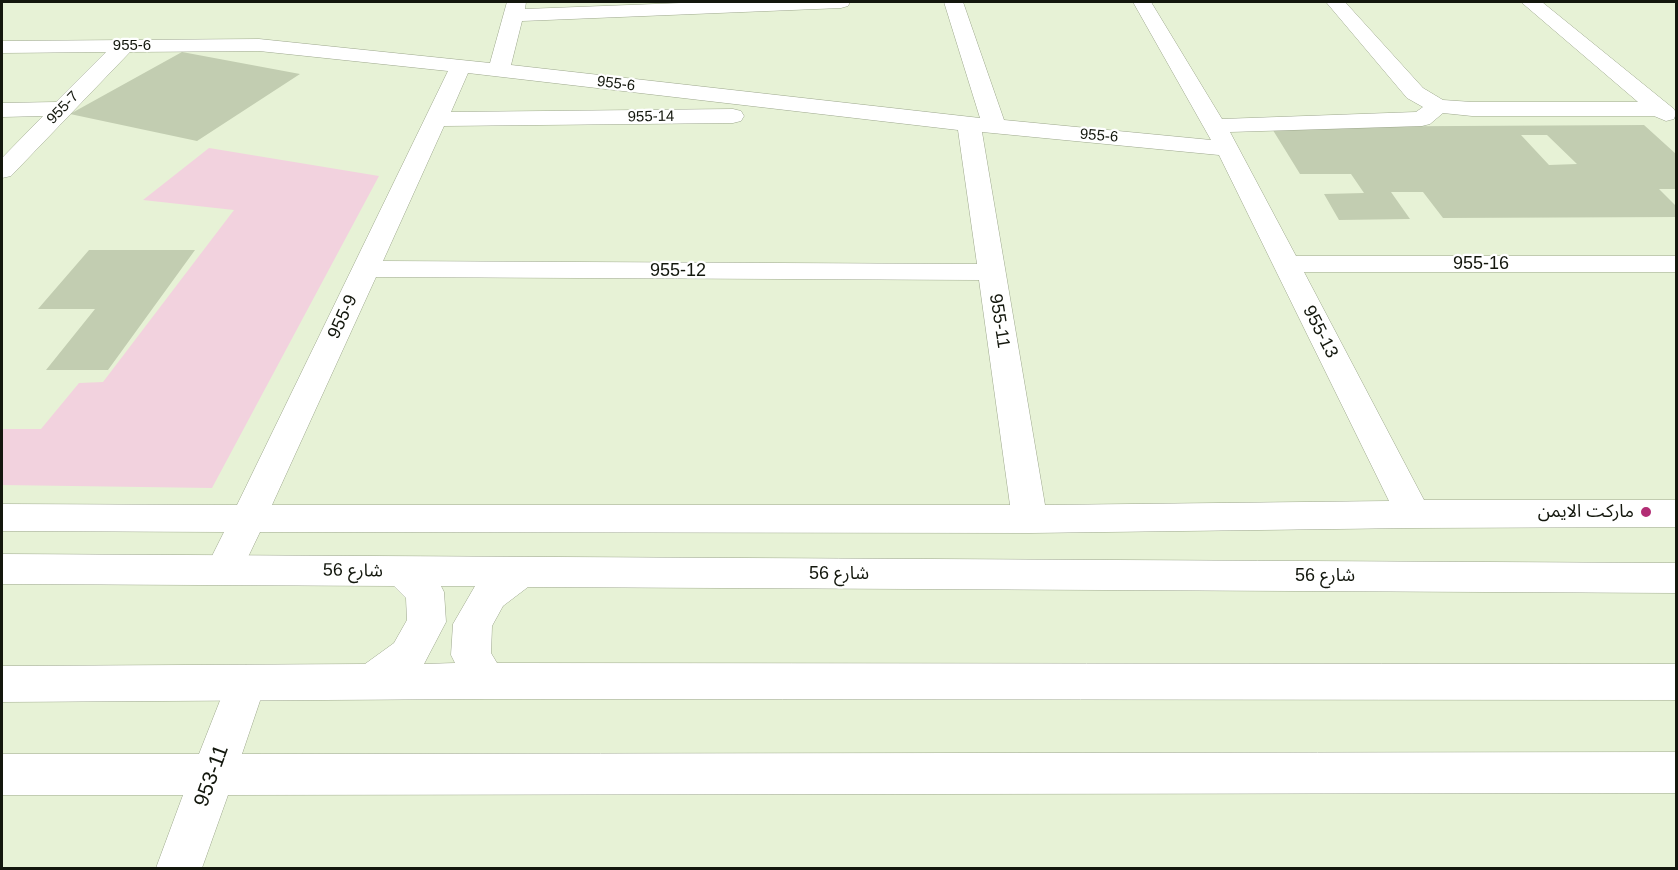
<!DOCTYPE html>
<meta charset="utf-8">
<style>
body{margin:0}
#map{position:relative;width:1678px;height:870px;overflow:hidden;background:#e7f2d6;font-family:Helvetica,sans-serif}
canvas{display:block}
.frame{position:absolute;inset:0;border:3px solid #13170d;pointer-events:none}
</style>
<div id="map">
<canvas width="1678" height="870"></canvas>
<div class="frame"></div>
</div>
<script>
const context = document.querySelector('canvas').getContext('2d');
context.lineJoin = 'round';
function fillPath(path, color) { context.fillStyle = color; context.fill(path, 'evenodd'); }
const toPath = rows => new Path2D(rows.map(r => 'M' + r).join(''));
function strokePath(path, color, width, dash) { context.strokeStyle = color; context.lineWidth = width; context.lineCap = dash ? 'butt' : 'round'; context.setLineDash(dash || []); context.stroke(path); }
function label(font, color, halo, rows, align = 'center') {
  context.font = font + ' Helvetica,"Noto Sans Arabic",sans-serif'; context.lineWidth = 4.5; context.setLineDash([]); context.textBaseline = 'middle'; context.strokeStyle = halo; context.fillStyle = color; for (const [text, x, y, turn = 0] of rows) {
    context.save(); context.translate(x, y); context.rotate((+turn || 0) * Math.PI / 180); context.textAlign = isNaN(turn) ? turn : align; if (halo) context.strokeText(text, 0, 0); context.fillText(text, 0, 0); context.restore();
  }
}
fillPath(toPath([
 [209,148,379,176,212,488,2,485,2,429,41,429,79,383,103,382,234,210,143,200]
]), '#f2d2de');
fillPath(toPath([
 [182,52,300,74,197,141,70,114],
 [1644,125,1676,154,1676,189,1659,189,1676,206,1676,217,1443,218,1423,192,1391,192,1410,219,1339,220,1324,194,1364,193,1351,174,1300,174,1271,127],
 [1521,135,1547,135,1577,164,1549,165],
 [89,250,195,250,108,370,46,370,95,309,38,309]
]), '#c2cdb1');
const street = toPath([
 [507,2,526,2,525,9,707,2,850,2,848,6,841,8,522,21,511,65,980,118,944,2,963,2,1004,120,1211,140,1133,2,1151,2,1222,119,1416,112,1423,107,1407,98,1326,2,1345,2,1423,88,1443,100,1472,102,1638,102,1521,2,1542,2,1674,109,1676,113,1674,119,1666,121,1654,116,1472,116,1443,113,1430,124,1422,126,1230,132,1296,256,1676,256,1676,272,1304,272,1424,500,1676,500,1676,527,1413,528,1030,533,260,532,238,578,225,583,212,578,206,568,224,532,2,531,2,504,237,505,448,71,259,51,130,52,11,176,2,178,2,158,43,116,2,117,2,103,56,102,106,52,2,53,2,41,259,39,490,63,507,2],
 [468,73,958,130,977,264,383,261,444,126,733,123,741,121,744,116,741,111,733,109,451,112,468,73],
 [982,132,1219,155,1389,501,1045,505,982,132],
 [376,277,979,280,1010,505,272,505,376,277],
 [246,665,260,670,266,683,242,754,1676,752,1676,793,228,795,202,868,156,868,183,795,2,795,2,754,199,754,232,670,246,665]
]);
const secondary = toPath([
 [2,554,1676,563,1676,593,528,587,503,606,492,626,491,653,497,663,1676,664,1676,700,485,699,2,702,2,666,365,664,394,643,407,620,406,598,394,586,2,584,2,554],
 [441,586,475,586,453,624,451,655,455,663,424,664,446,622,444,592,441,586]
]);
strokePath(street, '#9da78d', 1);
strokePath(secondary, '#9da78d', 1);
fillPath(street, '#fff');
fillPath(secondary, '#fff');
for (const [x, y, r, color] of [
 [1646,512,6,"#b22d74"]
]) { const dot = new Path2D(); dot.arc(x, y, r, 0, 2 * Math.PI); context.fillStyle = color; context.fill(dot); strokePath(dot, '#fff', 2); }
label('15px', '#13170d', '#fff', [
 ["955-6",132,46],
 ["955-6",616,84,7],
 ["955-7",63,108,-46],
 ["955-14",651,117,-1],
 ["955-6",1099,136,5]
]);
label('18px', '#13170d', '#fff', [
 ["955-16",1481,264],
 ["955-12",678,271],
 ["955-9",343,317,-65],
 ["955-11",999,321,81],
 ["955-13",1320,332,63],
 ["شارع 56",353,571,1],
 ["شارع 56",839,574],
 ["شارع 56",1325,576]
]);
label('18px', '#13170d', '#fff', [
 ["ماركت الايمن",1634,512]
], 'right');
label('21px', '#13170d', '#fff', [
 ["953-11",212,776,-70]
]);
</script>
